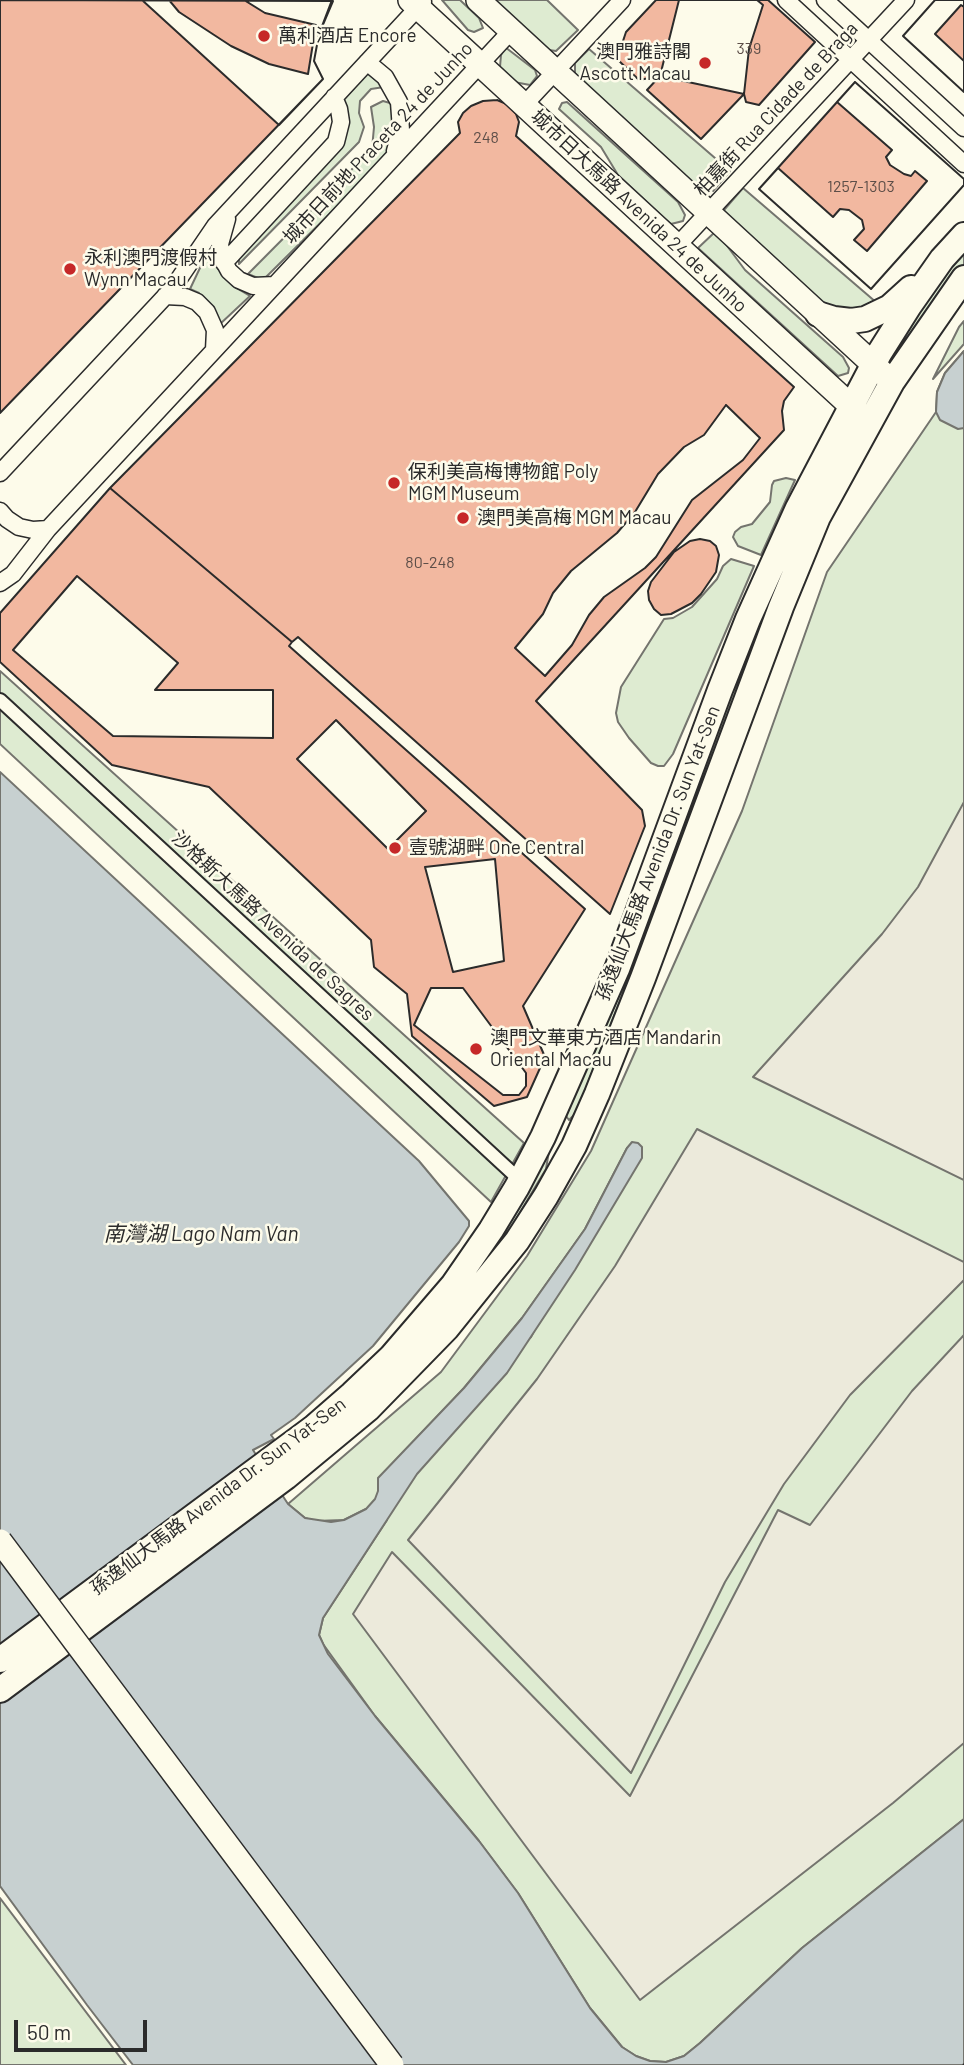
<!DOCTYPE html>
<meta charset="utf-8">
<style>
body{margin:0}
#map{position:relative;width:964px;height:2065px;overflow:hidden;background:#fdfbea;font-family:Barlow,sans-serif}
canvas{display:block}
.scale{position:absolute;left:14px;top:2020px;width:133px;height:32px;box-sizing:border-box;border:4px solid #2b2b2b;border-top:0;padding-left:9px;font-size:21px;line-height:24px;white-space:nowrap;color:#2b2b2b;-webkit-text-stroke:5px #fdfbea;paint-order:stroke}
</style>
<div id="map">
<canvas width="964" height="2065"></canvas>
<div class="scale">50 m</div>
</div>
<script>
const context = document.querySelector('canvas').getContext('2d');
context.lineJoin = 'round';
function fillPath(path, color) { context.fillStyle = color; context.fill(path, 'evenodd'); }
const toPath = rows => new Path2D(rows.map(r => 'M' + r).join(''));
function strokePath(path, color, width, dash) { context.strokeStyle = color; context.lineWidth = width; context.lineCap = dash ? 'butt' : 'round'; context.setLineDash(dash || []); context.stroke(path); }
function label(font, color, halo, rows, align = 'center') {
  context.font = font + ' Barlow,"Noto Sans SC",sans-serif'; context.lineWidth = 5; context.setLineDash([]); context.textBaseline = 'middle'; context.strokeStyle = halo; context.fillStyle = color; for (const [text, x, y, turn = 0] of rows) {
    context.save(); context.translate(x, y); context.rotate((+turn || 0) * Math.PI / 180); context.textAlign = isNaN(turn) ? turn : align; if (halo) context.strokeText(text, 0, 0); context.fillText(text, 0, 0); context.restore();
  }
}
const green = toPath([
 [442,0,460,0,479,18,483,28,474,32,468,30,442,0],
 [492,0,547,0,578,30,556,51,549,50,492,0],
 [505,47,535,70,537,76,530,85,514,82,500,67,501,55,505,47],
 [589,49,730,171,713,191,696,191,583,85,575,73,575,63,589,49],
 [367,73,384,87,371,89,360,101,359,113,364,127,359,142,239,264,239,255,342,138,339,105,367,73],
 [383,101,390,103,394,109,396,132,392,148,384,160,263,280,248,274,372,149,374,127,371,107,383,101],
 [567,102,678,202,685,215,683,221,671,224,666,220,618,175,601,147,559,109,562,103,567,102],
 [743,188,877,303,861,311,835,312,818,301,728,220,724,210,743,188],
 [716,231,745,270,843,357,849,368,848,373,838,376,698,248,716,231],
 [964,249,964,266,890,369,884,363,964,249],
 [208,251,223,276,233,286,250,296,219,325,215,313,199,293,190,289,208,251],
 [964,321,964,344,933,379,959,327,964,321],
 [964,351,964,1819,802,1948,700,2043,684,2056,666,2062,650,2061,636,2056,622,2047,590,2008,518,1893,479,1841,375,1716,323,1644,319,1635,323,1618,387,1520,366,1509,344,1520,315,1521,305,1518,288,1504,441,1372,527,1256,591,1151,742,811,827,572,936,412,937,392,945,373,964,351],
 [627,1148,531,1337,378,1479,464,1388,522,1318,585,1229,627,1148],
 [786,478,795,480,761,555,738,546,733,537,735,532,741,527,752,524,770,502,772,485,774,481,786,478],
 [791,544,740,692,584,1093,575,1114,569,1120,566,1116,611,1006,752,637,791,544],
 [731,559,754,566,673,754,664,766,658,766,651,763,629,738,618,722,616,713,621,687,664,619,673,618,692,607,717,579,723,566,731,559],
 [0,671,524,1143,491,1202,0,744,0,671],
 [549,1151,546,1169,504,1239,469,1287,329,1426,549,1151],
 [0,1898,126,2065,0,2065,0,1898]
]);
fillPath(green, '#deebd1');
strokePath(green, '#74746e', 2);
const parking = toPath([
 [964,802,964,1180,753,1077,882,934,918,887,964,802],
 [697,1129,964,1262,964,1280,850,1395,784,1484,725,1582,631,1773,408,1540,537,1379,615,1266,697,1129],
 [964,1335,964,1743,893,1803,640,2000,353,1614,392,1552,630,1796,778,1510,810,1525,912,1391,964,1335]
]);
fillPath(parking, '#eceadb');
strokePath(parking, '#74746e', 2);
const water = toPath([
 [964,351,964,428,958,429,940,420,936,412,937,392,945,373,964,351],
 [0,772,419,1161,469,1221,469,1226,459,1242,373,1346,295,1418,271,1435,274,1439,253,1450,288,1504,305,1518,331,1522,344,1520,366,1509,375,1499,378,1491,378,1478,464,1388,522,1318,585,1229,627,1148,632,1142,638,1143,642,1147,642,1158,575,1270,507,1373,417,1474,323,1618,319,1635,328,1654,375,1716,479,1841,518,1893,590,2008,622,2047,636,2056,650,2061,666,2062,684,2056,700,2043,802,1948,964,1819,964,2065,133,2065,87,2005,0,1886,0,772]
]);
fillPath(water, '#c7d0d0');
strokePath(water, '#74746e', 2);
strokePath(toPath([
 [963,2065,964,2064]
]), '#2b2b2b', 2, [9, 7]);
const building = toPath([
 [0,0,333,1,319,34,314,61,323,79,0,413,0,0],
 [142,0,332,0,319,34,314,61,323,79,279,125,142,0],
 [169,0,244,0,265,13,316,25,308,74,269,64,231,46,179,12,169,0],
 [656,0,768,0,815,42,759,105,746,102,744,94,660,76,639,80,617,59,626,32,656,0],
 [679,0,757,0,763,5,749,49,744,94,701,139,647,90,660,76,679,0],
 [935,0,964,0,964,92,903,36,935,0],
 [935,0,964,0,964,7,961,5,935,34,964,61,964,92,903,36,935,0],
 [855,82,964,179,964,185,871,289,759,189,778,168,833,217,840,209,849,210,862,220,864,229,854,240,867,251,927,181,915,171,911,176,904,174,890,165,886,157,892,150,837,102,855,82],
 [855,82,964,179,964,185,871,289,759,189,855,82],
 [497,100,509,105,516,114,519,122,516,136,794,387,784,401,782,411,784,430,536,701,642,810,645,826,610,914,298,637,292,642,110,488,460,133,458,122,463,113,471,106,483,101,497,100],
 [726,405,760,438,743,460,692,500,656,557,645,568,604,597,589,615,572,645,545,676,515,648,543,614,553,593,571,571,617,533,635,512,658,474,684,447,704,435,726,405],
 [110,488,292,642,289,646,585,909,523,1006,545,1057,527,1097,494,1106,412,1036,407,994,374,967,371,940,209,787,112,765,0,662,0,613,110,488],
 [700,539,710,541,716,546,719,555,716,572,701,594,692,603,671,614,661,615,654,609,649,600,648,591,651,582,674,552,690,541,700,539],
 [77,576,178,663,155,690,273,690,273,738,113,736,13,650,77,576],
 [336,720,426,811,388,849,297,759,336,720],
 [495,859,504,961,453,972,425,867,495,859],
 [431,988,463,988,526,1073,526,1086,519,1095,503,1095,414,1025,431,988]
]);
fillPath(building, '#f2b8a0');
strokePath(building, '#2b2b2b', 2);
const pedestrian = toPath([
 [0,700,521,1181]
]);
const minor = toPath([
 [786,0,964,164],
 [825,0,964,128],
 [367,62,385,77,399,102,401,130,395,151],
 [524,105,622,0],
 [227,219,220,244,222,258,229,271,239,280,253,286,275,285],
 [677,246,906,0],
 [224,263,336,142,341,122,339,109,334,97],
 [165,296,185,297,197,302,207,312,215,330,214,350],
 [0,473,172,289,215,226,423,2],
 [0,511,7,519,19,527,33,530,48,529],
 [0,583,13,574,48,529,511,31]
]);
const secondary = toPath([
 [410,0,864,418],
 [478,0,887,377]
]);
const primary = toPath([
 [818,314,834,319,851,321,865,319,890,307,911,288],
 [0,1660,313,1428,352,1394,391,1357,453,1285,491,1230,517,1187,543,1137,617,969,720,690,748,619,798,508,880,352,909,306,942,259,964,235],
 [0,1690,286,1477,368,1409,447,1328,517,1241,546,1196,574,1146,597,1094,643,978,781,607,818,517,892,382,964,278]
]);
strokePath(pedestrian, '#2b2b2b', 16);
strokePath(minor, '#2b2b2b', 19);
strokePath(secondary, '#2b2b2b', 26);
strokePath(primary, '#2b2b2b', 28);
strokePath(pedestrian, '#fdfbea', 12);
strokePath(minor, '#fdfbea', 16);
strokePath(secondary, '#fdfbea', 23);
strokePath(primary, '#fdfbea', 24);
const secondaryBridge = toPath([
 [0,1541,392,2065]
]);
strokePath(secondaryBridge, '#2b2b2b', 26, []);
strokePath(secondaryBridge, '#fdfbea', 23);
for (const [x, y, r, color] of [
 [264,36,7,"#c62828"],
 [705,63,7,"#c62828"],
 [70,269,7,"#c62828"],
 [394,483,7,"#c62828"],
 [463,518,7,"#c62828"],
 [395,848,7,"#c62828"],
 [476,1049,7,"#c62828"]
]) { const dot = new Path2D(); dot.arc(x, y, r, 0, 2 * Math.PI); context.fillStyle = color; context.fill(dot); strokePath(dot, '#fdfbea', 2.5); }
label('16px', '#5d4e48', null, [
 ["339",749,49],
 ["248",486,138],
 ["1257-1303",861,187],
 ["80-248",430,563]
]);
label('19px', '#2b2b2b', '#fdfbea', [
 ["萬利酒店 Encore",278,36],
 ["澳門雅詩閣",691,52,"right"],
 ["Ascott Macau",691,74,"right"],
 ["永利澳門渡假村",84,258],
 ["Wynn Macau",84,280],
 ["保利美高梅博物館 Poly",408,472],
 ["MGM Museum",408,494],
 ["澳門美高梅 MGM Macau",477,518],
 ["壹號湖畔 One Central",409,848],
 ["澳門文華東方酒店 Mandarin",490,1038],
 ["Oriental Macau",490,1060]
], 'left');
label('19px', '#2b2b2b', '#fdfbea', [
 ["柏嘉街 Rua Cidade de Braga",776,109,-47],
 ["城市日前地 Praceta 24 de Junho",378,143,-47],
 ["城市日大馬路 Avenida 24 de Junho",639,211,43],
 ["孫逸仙大馬路 Avenida Dr. Sun Yat-Sen",658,853,-69],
 ["沙格斯大馬路 Avenida de Sagres",273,926,43],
 ["孫逸仙大馬路 Avenida Dr. Sun Yat-Sen",218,1496,-37]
]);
label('italic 21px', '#2b2b2b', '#fdfbea', [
 ["南灣湖 Lago Nam Van",201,1234]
]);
</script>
